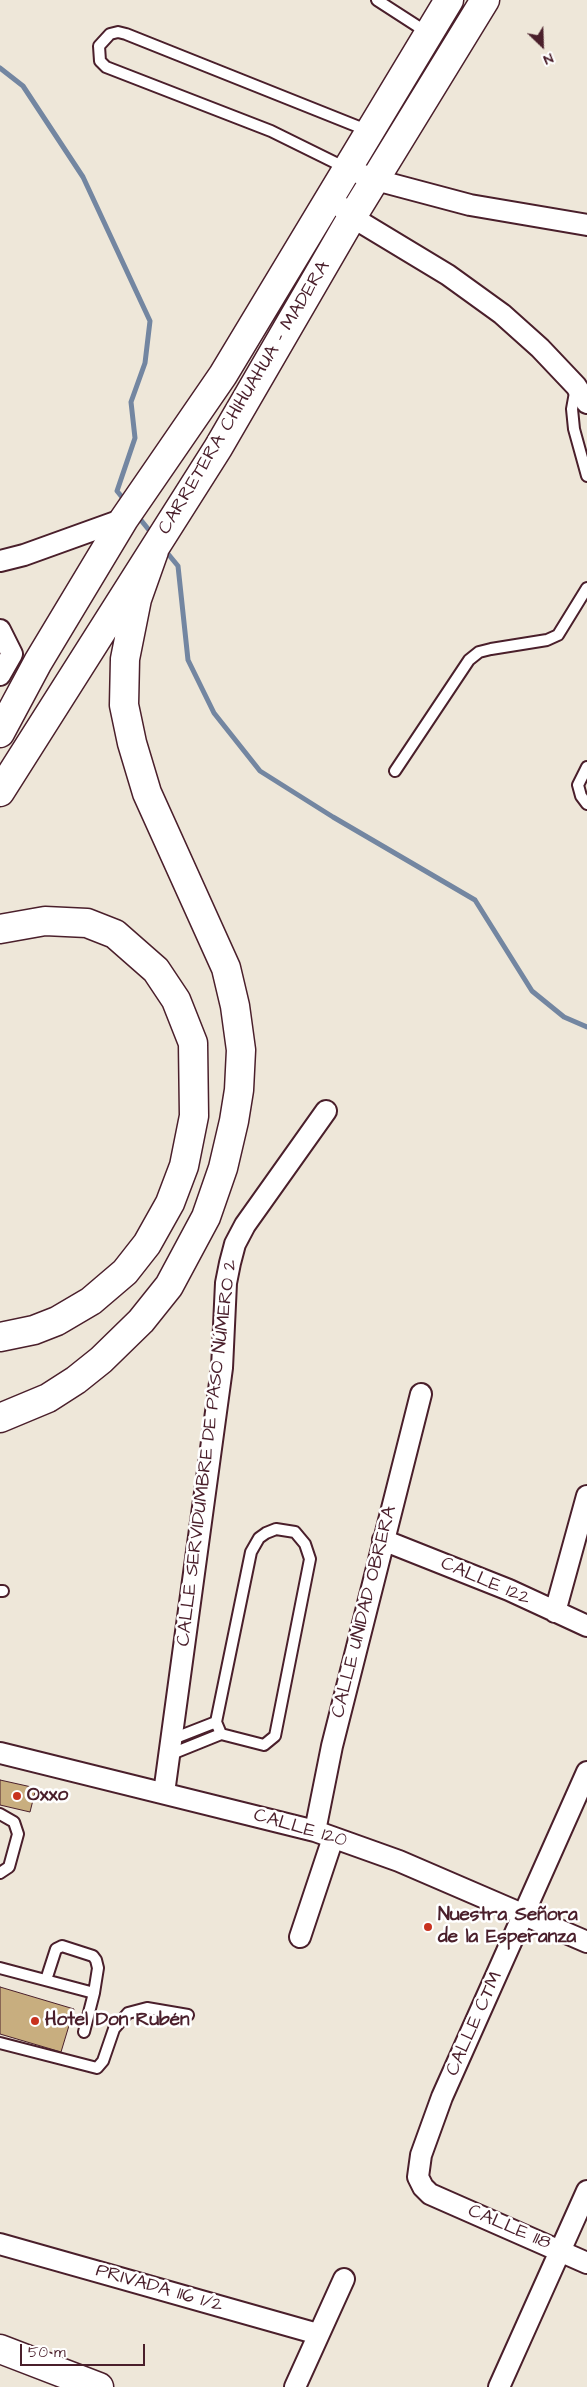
<!DOCTYPE html>
<meta charset="utf-8">
<style>
body{margin:0}
#map{position:relative;width:587px;height:2387px;overflow:hidden;background:#eee7d9;font-family:"Architects Daughter",sans-serif}
canvas{display:block}
.north{position:absolute;left:517px;top:20px;width:50px;height:50px;-webkit-text-stroke:4px #fff;paint-order:stroke;rotate:156deg;font-size:14px;font-weight:700;line-height:20px;text-align:center;color:#4a1f2b}
.north::after{content:'';display:block;margin:auto;width:18px;height:22px;background:#4a1f2b;clip-path:polygon(50% 0,100% 100%,50% 72%,0 100%)}
.scale{position:absolute;left:20px;top:2344px;width:125px;height:22px;box-sizing:border-box;border:2px solid #4a1f2b;border-top:0;padding-left:6px;font-size:15px;line-height:18px;white-space:nowrap;color:#4a1f2b;-webkit-text-stroke:4px #fff;paint-order:stroke}
</style>
<div id="map">
<canvas width="587" height="2387"></canvas>
<div class="north">N</div>
<div class="scale">50 m</div>
</div>
<script>
const context = document.querySelector('canvas').getContext('2d');
context.lineJoin = 'round';
const toPath = rows => new Path2D(rows.map(r => 'M' + r).join(''));
function strokePath(path, color, width, dash) { context.strokeStyle = color; context.lineWidth = width; context.lineCap = dash ? 'butt' : 'round'; context.setLineDash(dash || []); context.stroke(path); }
function fillPath(path, color) { context.fillStyle = color; context.fill(path, 'evenodd'); }
function label(font, color, halo, rows, align = 'center') {
  context.font = font + ' "Architects Daughter",sans-serif'; context.lineWidth = 5; context.setLineDash([]); context.textBaseline = 'middle'; context.strokeStyle = halo; context.fillStyle = color; for (const [text, x, y, turn = 0] of rows) {
    context.save(); context.translate(x, y); context.rotate((+turn || 0) * Math.PI / 180); context.textAlign = isNaN(turn) ? turn : align; if (halo) context.strokeText(text, 0, 0); context.fillText(text, 0, 0); context.restore();
  }
}
strokePath(toPath([
 [0,68,23,86,83,177,150,321,145,363,131,402,135,438,117,491,126,502],
 [136,514,153,535],
 [164,549,178,566,188,660,214,713,260,771,333,817,475,900,532,991,564,1017,587,1027]
]), '#7386a1', 5);
const building = toPath([
 [0,1780,36,1788,30,1812,0,1805,0,1780],
 [0,1987,74,2009,61,2052,0,2034,0,1987]
]);
fillPath(building, '#c8ae7f');
strokePath(building, '#4a1f2b', 1);
const lane = toPath([
 [377,0,428,33],
 [346,168,271,131,106,67,100,61,99,46,110,34,118,32,126,34,369,131],
 [576,387,572,409,574,429,587,476],
 [587,767,578,785,581,796,587,804],
 [395,771,469,660,479,652,491,649,547,640,558,635,587,588],
 [0,1591,3,1591],
 [170,1740,216,1722],
 [169,1755,221,1734,264,1745,275,1736,310,1559,305,1544,295,1532,276,1529,266,1533,259,1538,251,1552,216,1722,221,1734],
 [0,1814,14,1822,18,1834,9,1867,0,1873],
 [0,1968,94,1993],
 [46,1980,56,1949,62,1946,93,1956,96,1960,98,1968,94,1993,84,2032],
 [0,2043,97,2068,103,2061,114,2029,128,2013,147,2008,188,2015]
]);
const street = toPath([
 [348,169,376,180,470,205,587,225],
 [330,197,352,217,448,275,502,314,540,348,576,386,587,403],
 [0,561,24,555,124,519],
 [0,630,12,654,0,675],
 [383,1540,509,1590,587,1626],
 [555,1612,587,1496],
 [0,1753,315,1831,399,1861,587,1942],
 [587,1772,442,2097,421,2155,418,2177,423,2187,430,2194,587,2263],
 [164,1793,222,1368,226,1283,230,1263,235,1244,245,1225,326,1111],
 [315,1831,332,1746,421,1394],
 [300,1937,333,1838],
 [0,2244,318,2334],
 [295,2387,344,2279],
 [499,2387,587,2191]
]);
const secondary = toPath([
 [0,2349,99,2387]
]);
const highway = toPath([
 [0,733,38,662,124,519,223,375,449,0],
 [0,792,218,448,352,217,485,0],
 [0,929,45,921,87,923,115,934,156,970,176,1000,193,1043,194,1116,184,1166,170,1203,147,1244,125,1272,91,1301,57,1321,34,1330,0,1337],
 [0,1418,48,1398,76,1380,101,1360,141,1321,169,1286,206,1217,223,1168,234,1121,239,1090,241,1050,235,1006,226,968,147,793,132,743,124,705,125,659,137,599,154,551]
]);
strokePath(lane, '#4a1f2b', 14);
strokePath(street, '#4a1f2b', 24);
strokePath(secondary, '#4a1f2b', 31);
strokePath(highway, '#4a1f2b', 31);
strokePath(lane, '#fff', 10);
strokePath(street, '#fff', 20);
strokePath(secondary, '#fff', 28);
strokePath(highway, '#fff', 28);
for (const [x, y, r, color] of [
 [17,1796,5,"#c8321e"],
 [428,1927,5,"#c8321e"],
 [35,2021,5,"#c8321e"]
]) { const dot = new Path2D(); dot.arc(x, y, r, 0, 2 * Math.PI); context.fillStyle = color; context.fill(dot); strokePath(dot, '#fff', 2); }
label('19px', '#4a1f2b', '#fff', [
 ["CARRETERA CHIHUAHUA - MADERA",245,398,-59],
 ["CALLE SERVIDUMBRE DE PASO NÚMERO 2",208,1453,-83],
 ["CALLE 122",485,1582,23],
 ["CALLE UNIDAD OBRERA",365,1612,-76],
 ["CALLE 120",300,1829,16],
 ["CALLE CTM",475,2024,-66],
 ["CALLE 118",509,2228,23],
 ["PRIVADA 116 1/2",159,2289,16]
]);
label('bold 19px', '#4a1f2b', '#fff', [
 ["Oxxo",27,1796],
 ["Nuestra Señora",438,1916],
 ["de la Esperanza",438,1938],
 ["Hotel Don Rubén",45,2021]
], 'left');
</script>
